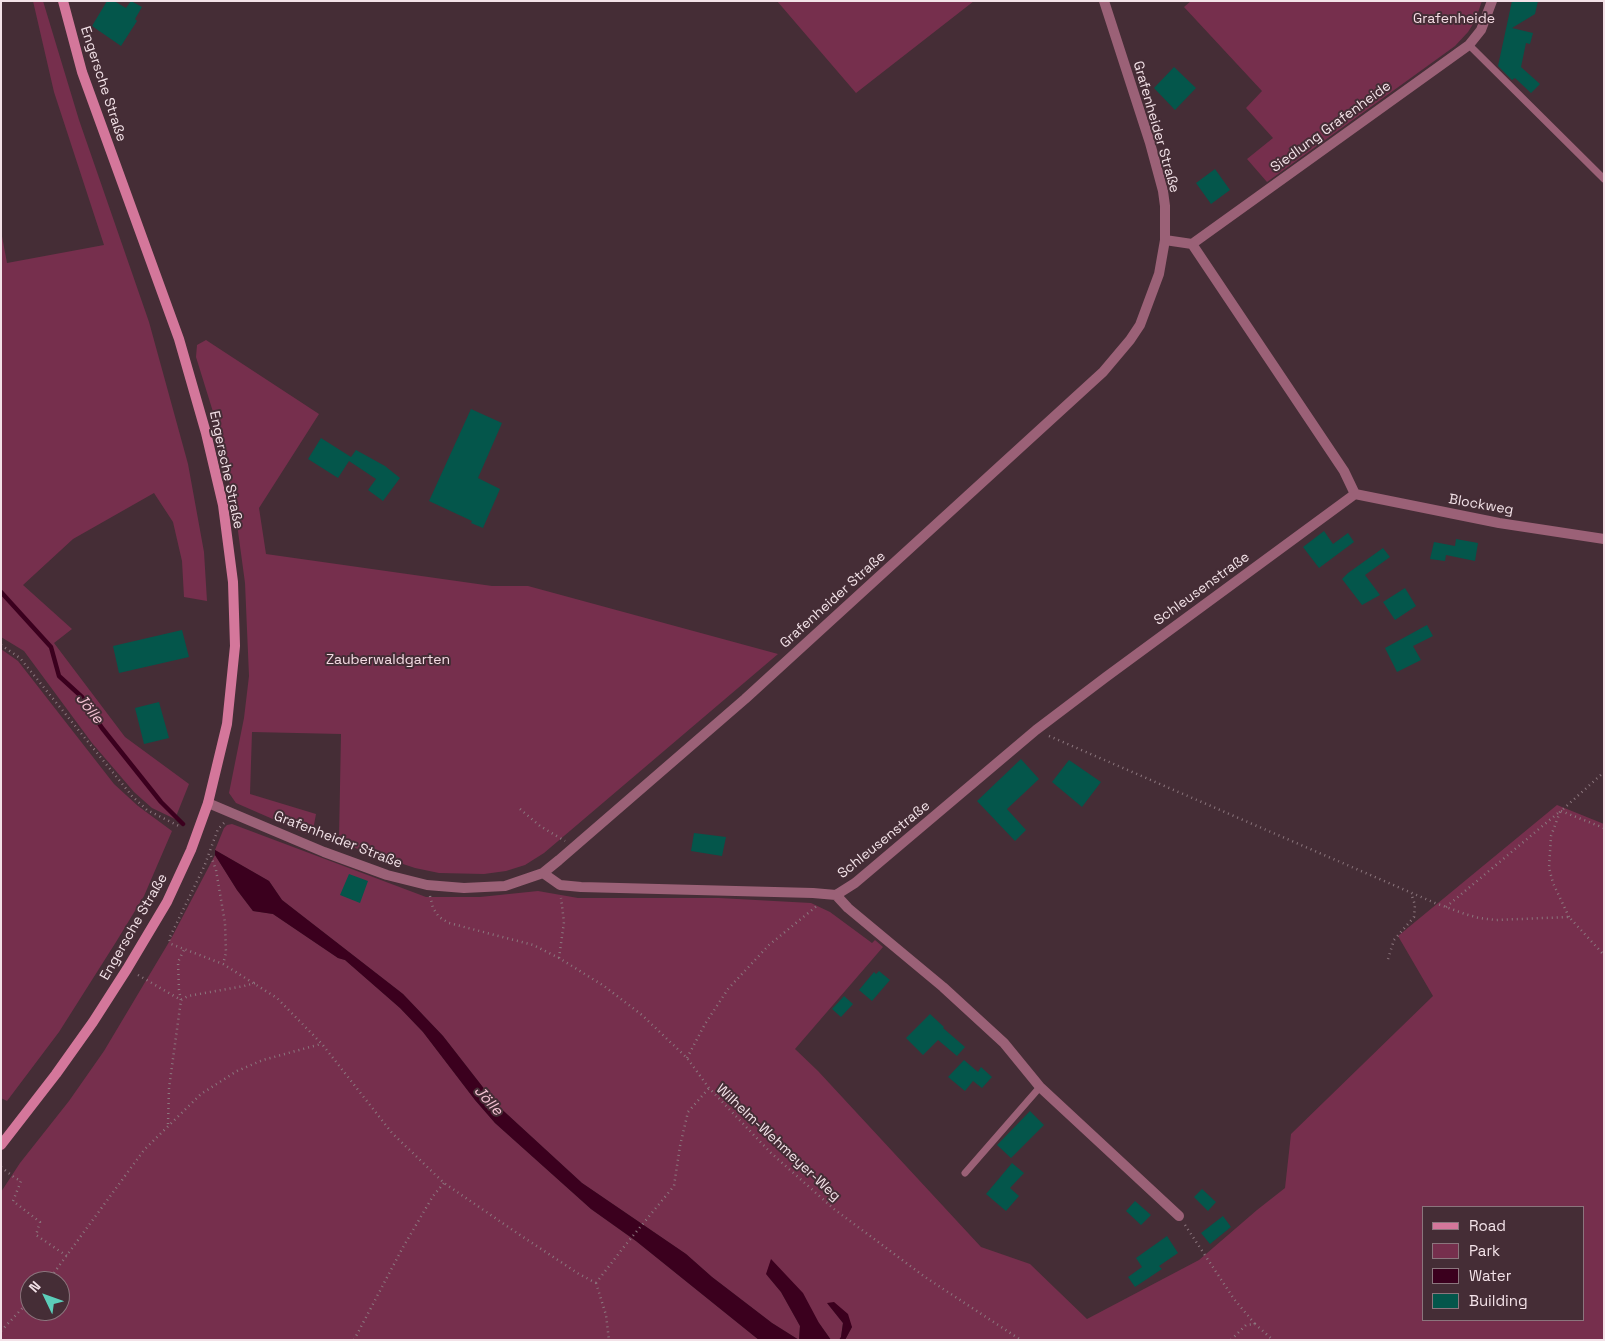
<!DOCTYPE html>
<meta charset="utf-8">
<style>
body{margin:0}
#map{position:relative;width:1605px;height:1341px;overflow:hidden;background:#452d36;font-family:"Space Grotesk",sans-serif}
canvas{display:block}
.frame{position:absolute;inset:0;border:2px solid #f3e2e8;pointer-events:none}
.legend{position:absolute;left:1422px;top:1206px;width:162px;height:115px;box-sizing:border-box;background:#452d36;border:1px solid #8b757d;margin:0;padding:6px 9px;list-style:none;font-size:15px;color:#f3e2e8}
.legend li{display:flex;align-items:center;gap:10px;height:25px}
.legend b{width:25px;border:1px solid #8b757d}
.north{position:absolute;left:20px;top:1271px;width:50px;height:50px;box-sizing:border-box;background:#452d36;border:1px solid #8b757d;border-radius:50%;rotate:312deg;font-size:14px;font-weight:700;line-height:20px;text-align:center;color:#f3e2e8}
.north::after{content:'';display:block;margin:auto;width:18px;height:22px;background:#5cceba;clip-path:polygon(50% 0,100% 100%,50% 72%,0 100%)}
</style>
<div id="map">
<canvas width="1605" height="1341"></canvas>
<div class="frame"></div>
<ul class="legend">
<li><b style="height:6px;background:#d4779b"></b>Road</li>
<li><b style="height:14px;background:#762f4d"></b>Park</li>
<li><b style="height:14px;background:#3b001e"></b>Water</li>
<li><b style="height:14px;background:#04564b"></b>Building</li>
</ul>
<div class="north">N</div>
</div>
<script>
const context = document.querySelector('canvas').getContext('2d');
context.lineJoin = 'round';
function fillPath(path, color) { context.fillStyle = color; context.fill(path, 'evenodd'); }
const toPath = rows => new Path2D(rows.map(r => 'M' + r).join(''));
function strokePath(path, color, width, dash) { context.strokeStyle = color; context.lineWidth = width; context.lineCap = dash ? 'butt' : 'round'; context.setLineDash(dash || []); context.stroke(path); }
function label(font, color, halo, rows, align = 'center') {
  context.font = font + ' "Space Grotesk",sans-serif'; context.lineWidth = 4; context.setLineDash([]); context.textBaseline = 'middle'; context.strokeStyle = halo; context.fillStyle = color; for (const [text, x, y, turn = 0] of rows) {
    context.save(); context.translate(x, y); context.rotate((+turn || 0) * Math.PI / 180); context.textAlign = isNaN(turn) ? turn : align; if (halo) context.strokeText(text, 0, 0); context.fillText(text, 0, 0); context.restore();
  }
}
fillPath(toPath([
 [33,1,43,1,79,120,149,322,188,464,204,552,207,601,184,597,182,561,173,522,154,493,73,539,23,585,72,629,54,643,125,737,189,784,175,819,152,808,134,792,92,743,24,651,1,637,1,231,7,263,104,245,54,92],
 [777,1,974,1,856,93],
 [1191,1,1482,1,1475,21,1468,32,1455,46,1267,182,1247,159,1273,138,1246,108,1262,91,1184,7],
 [206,340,319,414,259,508,266,554,492,586,528,586,778,654,544,853,525,865,506,871,484,874,439,873,415,868,343,844,339,839,341,734,252,732,250,794,316,814,313,830,311,833,307,834,236,803,229,793,244,718,249,676,245,583,235,509,218,428,196,357,197,345],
 [1,649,18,661,114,784,138,806,172,831,144,896,116,942,59,1032,7,1101,1,1098],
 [1557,805,1604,824,1604,1340,845,1340,852,1327,827,1303,843,1323,841,1337,839,1340,831,1340,819,1323,766,1274,781,1292,800,1326,799,1340,772,1323,712,1277,686,1254,582,1183,496,1104,443,1036,403,994,282,900,269,881,215,850,224,828,227,825,232,824,426,897,480,897,538,891,578,898,719,898,811,903,830,912,872,943,875,940,883,947,795,1049,818,1071,981,1247,1030,1264,1087,1319,1199,1260,1257,1210,1285,1188,1291,1134,1433,996,1398,936],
 [1424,1207,1584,1207,1584,1320,1424,1320],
 [215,855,237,890,253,911,273,914,338,958,345,960,400,1008,423,1032,475,1100,495,1123,591,1209,636,1241,759,1340,1,1340,1,1192,20,1163,69,1101,104,1051,172,937],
 [30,1281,60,1281,60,1311,30,1311]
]), '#762f4d');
fillPath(toPath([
 [215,850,269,881,282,900,403,994,443,1036,496,1104,582,1183,686,1254,712,1277,772,1323,799,1340,759,1340,636,1241,591,1209,495,1123,475,1100,423,1032,400,1008,345,960,338,958,273,914,253,911,237,890,215,855],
 [771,1259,803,1293,819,1323,831,1340,799,1340,800,1326,781,1292,766,1274],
 [834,1302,848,1314,852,1327,845,1340,839,1340,841,1337,843,1323,827,1303]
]), '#3b001e');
strokePath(toPath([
 [1,592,51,647,59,676,82,697,102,728,161,802,183,824]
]), '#3b001e', 4.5);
fillPath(toPath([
 [107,1,114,1,126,8,131,1,142,7,135,19,137,21,121,46,92,26],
 [1512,1,1538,1,1535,14,1512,28,1533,33,1530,44,1526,43,1521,67,1540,84,1531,93,1515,78,1512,80,1498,66],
 [1174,67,1196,88,1175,110,1154,88],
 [1215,169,1230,190,1211,204,1196,183],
 [471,409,502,423,478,478,500,489,483,528,471,523,472,521,429,501],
 [321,438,351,457,356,450,385,466,400,478,383,501,368,490,376,479,349,461,338,478,308,459],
 [1324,531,1333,544,1348,533,1354,542,1319,568,1303,547],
 [1456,539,1478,543,1475,561,1446,555,1445,561,1430,559,1434,542,1455,546],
 [1383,548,1390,557,1365,575,1380,595,1362,605,1342,579,1348,573],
 [1405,588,1416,606,1395,620,1383,602],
 [1427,625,1433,636,1413,646,1421,660,1397,672,1385,648],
 [182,630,189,657,119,673,113,646],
 [159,702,169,738,144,744,135,708],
 [1021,759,1039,779,1007,809,1026,830,1015,841,977,801],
 [1069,760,1101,782,1082,807,1052,782],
 [694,833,726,837,722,856,691,851],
 [349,874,368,881,360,903,340,895],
 [879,971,890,980,872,1001,859,990,874,972,876,974],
 [844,996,853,1004,841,1017,832,1009],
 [930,1014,944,1027,943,1028,965,1047,957,1056,938,1040,923,1055,906,1038],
 [964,1060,978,1072,981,1067,992,1077,982,1088,973,1081,965,1091,948,1077],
 [1030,1111,1044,1125,1011,1158,997,1145],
 [1012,1163,1024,1173,1010,1188,1019,1196,1006,1211,986,1194],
 [1202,1189,1216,1202,1208,1211,1194,1197],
 [1135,1201,1151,1215,1141,1225,1126,1211],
 [1223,1216,1231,1227,1210,1244,1201,1233],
 [1167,1236,1178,1253,1159,1266,1162,1269,1135,1287,1128,1277,1142,1267,1136,1258]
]), '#04564b');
strokePath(toPath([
 [1,645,20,658,132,796,147,810,181,827],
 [1049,736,1435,903,1465,914,1479,918,1496,920,1569,917,1604,955],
 [520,809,540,826,565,841],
 [1561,811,1604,828],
 [224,823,218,829,204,867,169,939,171,944,223,964,277,998,322,1044,392,1133,444,1183,520,1235,579,1274,596,1283],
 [211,856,216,870,225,923,226,953,223,964],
 [430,896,433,908,439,917,449,923,533,945,559,958,604,986,642,1015,687,1058,709,1088,771,1153,834,1209,925,1277,1021,1340],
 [1446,907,1558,813],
 [1569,917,1553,883,1549,868,1551,836,1560,812,1604,772],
 [559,958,564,922,561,898],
 [1388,959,1394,940,1414,917,1415,905,1411,893],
 [138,975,181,1000,188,996,244,986,255,983],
 [687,1058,705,1024,728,989,769,945,818,905],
 [168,1124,169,1088,181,1000,179,990,178,962,184,950],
 [1,1167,15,1178,21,1181,13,1201,40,1222,36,1235,67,1256],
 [1185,1225,1234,1299,1255,1324],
 [48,1281,144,1150,201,1094,237,1071,263,1060,321,1044],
 [596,1283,623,1248,674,1186,680,1146,688,1112,709,1088],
 [596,1283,606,1315,609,1340],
 [1,1331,30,1300],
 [354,1340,402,1249,433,1196,444,1183],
 [1231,1340,1246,1325,1255,1324,1273,1340]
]), '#8c777e', 2.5, [1, 4]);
strokePath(toPath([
 [1469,45,1604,179],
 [965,1173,1040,1087]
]), '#9b6177', 7);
strokePath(toPath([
 [1165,240,1192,244,1469,45,1481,30,1492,1],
 [1192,244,1344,471,1355,494],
 [1355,494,1499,523,1604,539],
 [208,803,324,852,387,875,427,885,464,888,505,886,543,873,559,860,745,699,1103,372,1130,340,1140,325,1159,274,1165,240,1165,206,1163,191,1150,143,1104,1],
 [543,873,560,885,581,887,813,893,836,895,855,883,1036,730,1106,677,1355,494],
 [836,895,848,908,943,987,1004,1043,1040,1087,1179,1216]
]), '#9b6177', 10);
strokePath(toPath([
 [1,1145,56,1074,93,1022,127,969,167,902,191,850,208,803,227,724,235,646,233,582,223,505,206,433,179,339,82,72,63,1]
]), '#d4779b', 10);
label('14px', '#f4dbe3', '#452d36', [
 ["Grafenheide",1454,19],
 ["Zauberwaldgarten",388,660]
]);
label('14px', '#f3e2e8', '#452d36', [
 ["Engersche Straße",103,84,72],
 ["Grafenheider Straße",1156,127,74],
 ["Siedlung Grafenheide",1331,127,-36],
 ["Engersche Straße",226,470,78],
 ["Blockweg",1481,505,10],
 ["Schleusenstraße",1202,589,-36],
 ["Grafenheider Straße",833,600,-42],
 ["Grafenheider Straße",338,840,21],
 ["Schleusenstraße",884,840,-39],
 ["Engersche Straße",134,927,-60],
 ["Wilhelm-Wehmeyer-Weg",778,1143,43]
]);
label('italic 15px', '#f4c2d3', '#452d36', [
 ["Jölle",89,709,51],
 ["Jölle",488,1101,48]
]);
</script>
